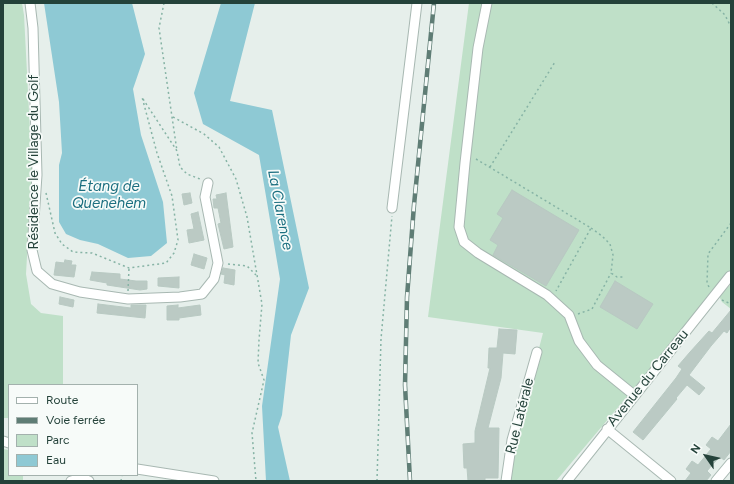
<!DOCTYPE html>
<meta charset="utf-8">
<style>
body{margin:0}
#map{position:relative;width:734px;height:484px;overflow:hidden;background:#e6efeb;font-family:Figtree,sans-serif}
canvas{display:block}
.frame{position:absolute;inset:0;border:4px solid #24423a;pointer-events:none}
.legend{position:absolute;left:8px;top:384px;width:130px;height:92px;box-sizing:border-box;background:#f7fbf9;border:1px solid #a3b1ad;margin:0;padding:5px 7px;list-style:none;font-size:12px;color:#24423a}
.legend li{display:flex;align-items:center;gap:8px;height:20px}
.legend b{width:20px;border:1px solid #a3b1ad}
.north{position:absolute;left:686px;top:436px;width:40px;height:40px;-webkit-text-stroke:3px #f7fbf9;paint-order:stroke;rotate:304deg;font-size:11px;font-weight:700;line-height:16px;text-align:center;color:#24423a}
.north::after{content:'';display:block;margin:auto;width:14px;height:18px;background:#24423a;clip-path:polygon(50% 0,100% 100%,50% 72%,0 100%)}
</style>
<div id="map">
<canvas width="734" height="484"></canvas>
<div class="frame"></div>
<ul class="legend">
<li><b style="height:5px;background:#fff"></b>Route</li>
<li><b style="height:5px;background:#5f7d75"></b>Voie ferrée</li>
<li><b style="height:11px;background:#bfe0c8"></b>Parc</li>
<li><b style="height:11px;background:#8ec9d4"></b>Eau</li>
</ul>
<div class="north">N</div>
</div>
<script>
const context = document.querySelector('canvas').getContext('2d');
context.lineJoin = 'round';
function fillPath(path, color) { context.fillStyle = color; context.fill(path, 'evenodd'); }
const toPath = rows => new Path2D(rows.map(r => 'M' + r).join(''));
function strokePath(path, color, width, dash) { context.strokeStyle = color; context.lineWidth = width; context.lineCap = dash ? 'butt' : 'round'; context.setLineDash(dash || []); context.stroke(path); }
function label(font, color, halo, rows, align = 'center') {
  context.font = font + ' Figtree,sans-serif'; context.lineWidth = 3.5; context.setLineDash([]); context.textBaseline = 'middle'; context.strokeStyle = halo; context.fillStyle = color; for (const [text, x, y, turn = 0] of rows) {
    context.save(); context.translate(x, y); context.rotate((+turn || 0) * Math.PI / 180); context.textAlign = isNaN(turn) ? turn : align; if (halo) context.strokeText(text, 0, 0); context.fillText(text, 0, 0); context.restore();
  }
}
fillPath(toPath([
 [3,3,22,3,24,15,32,169,26,274,31,304,41,313,63,316,63,385,9,385,9,418,3,418],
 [469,3,731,3,731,273,556,481,504,481,543,333,428,317],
 [731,284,731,309,722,302,719,296],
 [3,449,9,450,9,475,23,475,23,481,3,481]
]), '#bfe0c8');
fillPath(toPath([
 [44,3,132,3,145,54,133,89,141,135,163,202,167,243,151,256,128,258,98,244,80,240,66,234,59,222,59,165,62,153,59,102],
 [221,3,255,3,230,101,272,110,309,288,291,335,282,415,278,427,290,481,266,481,262,406,280,279,259,155,203,124,194,93]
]), '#8ec9d4');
const building = toPath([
 [512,190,579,230,546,286,493,255,498,245,490,240,503,218,497,214,512,190],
 [190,193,192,203,184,205,182,194,190,193],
 [226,193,233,247,224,249,218,224,221,223,218,208,214,208,213,199,217,199,216,195,226,193],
 [198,212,204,240,189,243,187,230,194,229,191,214,198,212],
 [194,254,207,258,204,269,191,265,194,254],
 [65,260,72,261,71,265,76,265,74,277,54,275,56,262,64,263,65,260],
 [223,268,235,270,234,285,224,283,225,275,221,274,223,268],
 [92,272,120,274,120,279,136,281,147,281,147,289,140,290,107,285,107,283,90,280,92,272],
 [179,277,179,288,158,286,158,278,179,277],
 [615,281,653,304,637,329,600,307,615,281],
 [60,297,74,300,73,307,59,304,60,297],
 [98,304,131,308,131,305,146,305,145,318,97,313,98,304],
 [178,305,178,308,200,305,201,315,179,318,179,320,167,320,167,306,178,305],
 [731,310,731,327,727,333,724,331,711,346,689,375,705,388,699,395,687,385,676,398,677,399,643,440,633,432,676,378,682,369,678,366,690,352,709,331,712,333,731,310],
 [499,329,517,330,515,354,503,353,501,378,488,428,499,428,498,478,485,478,485,481,468,481,467,468,464,468,463,444,475,443,475,431,490,368,488,368,489,348,497,348,499,329],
 [731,424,731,451,724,460,720,457,713,464,707,471,711,475,706,481,685,481,691,473,686,469,692,461,698,465,711,449,706,445,712,437,718,441,731,424]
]);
fillPath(building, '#bbcac4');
strokePath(building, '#b8c9c2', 1);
const minor = toPath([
 [30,3,33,28,37,175,32,250,37,271,52,284,80,292,128,299,180,297,202,294,214,279,218,263,205,197,208,183],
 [487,3,478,48,465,163,459,227,464,242,478,253,547,295,569,315,579,341,597,365,634,395],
 [392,208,417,3],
 [607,429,671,481],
 [3,441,9,443],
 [137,469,214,481],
 [71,481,81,478,89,481],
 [506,481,512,440,537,352],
 [567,481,730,276],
 [716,481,731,463]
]);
strokePath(minor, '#a8b8b2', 11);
strokePath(toPath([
 [164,3,159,28,177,151],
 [712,3,725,15,731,27],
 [143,99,177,151,180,167,187,174,200,179],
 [173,117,204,134,219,147,236,179,247,217,262,304,259,340,258,363,264,380,252,433,256,481],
 [476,159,591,228,556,291],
 [490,167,555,62],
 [46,193,55,233,62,244,73,252,92,253,129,268,166,263,174,253,178,240,172,196,157,153,142,97],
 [591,228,602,236,610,244,613,255,611,273,617,277,624,277],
 [228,264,247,266,256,275],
 [709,287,707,283,708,254,731,223],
 [128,291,129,268],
 [722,300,731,304],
 [578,314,592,309,611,273],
 [121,481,122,475],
 [377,481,381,339,392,216]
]), '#86b3a5', 1.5, [2, 3]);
strokePath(minor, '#fff', 9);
const rail = toPath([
 [410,481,405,385,407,297,414,205,434,3]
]);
strokePath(rail, '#5f7d75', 4.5);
strokePath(rail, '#f7fbf9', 3, [9]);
label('14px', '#24423a', '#f7fbf9', [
 ["Résidence le Village du Golf",34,162,-90],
 ["Avenue du Carreau",648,378,-51],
 ["Rue Latérale",520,416,-76]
]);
label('italic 15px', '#1c6f80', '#f7fbf9', [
 ["Étang de",109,187],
 ["Quenehem",109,204],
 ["La Clarence",280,210,79]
]);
</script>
